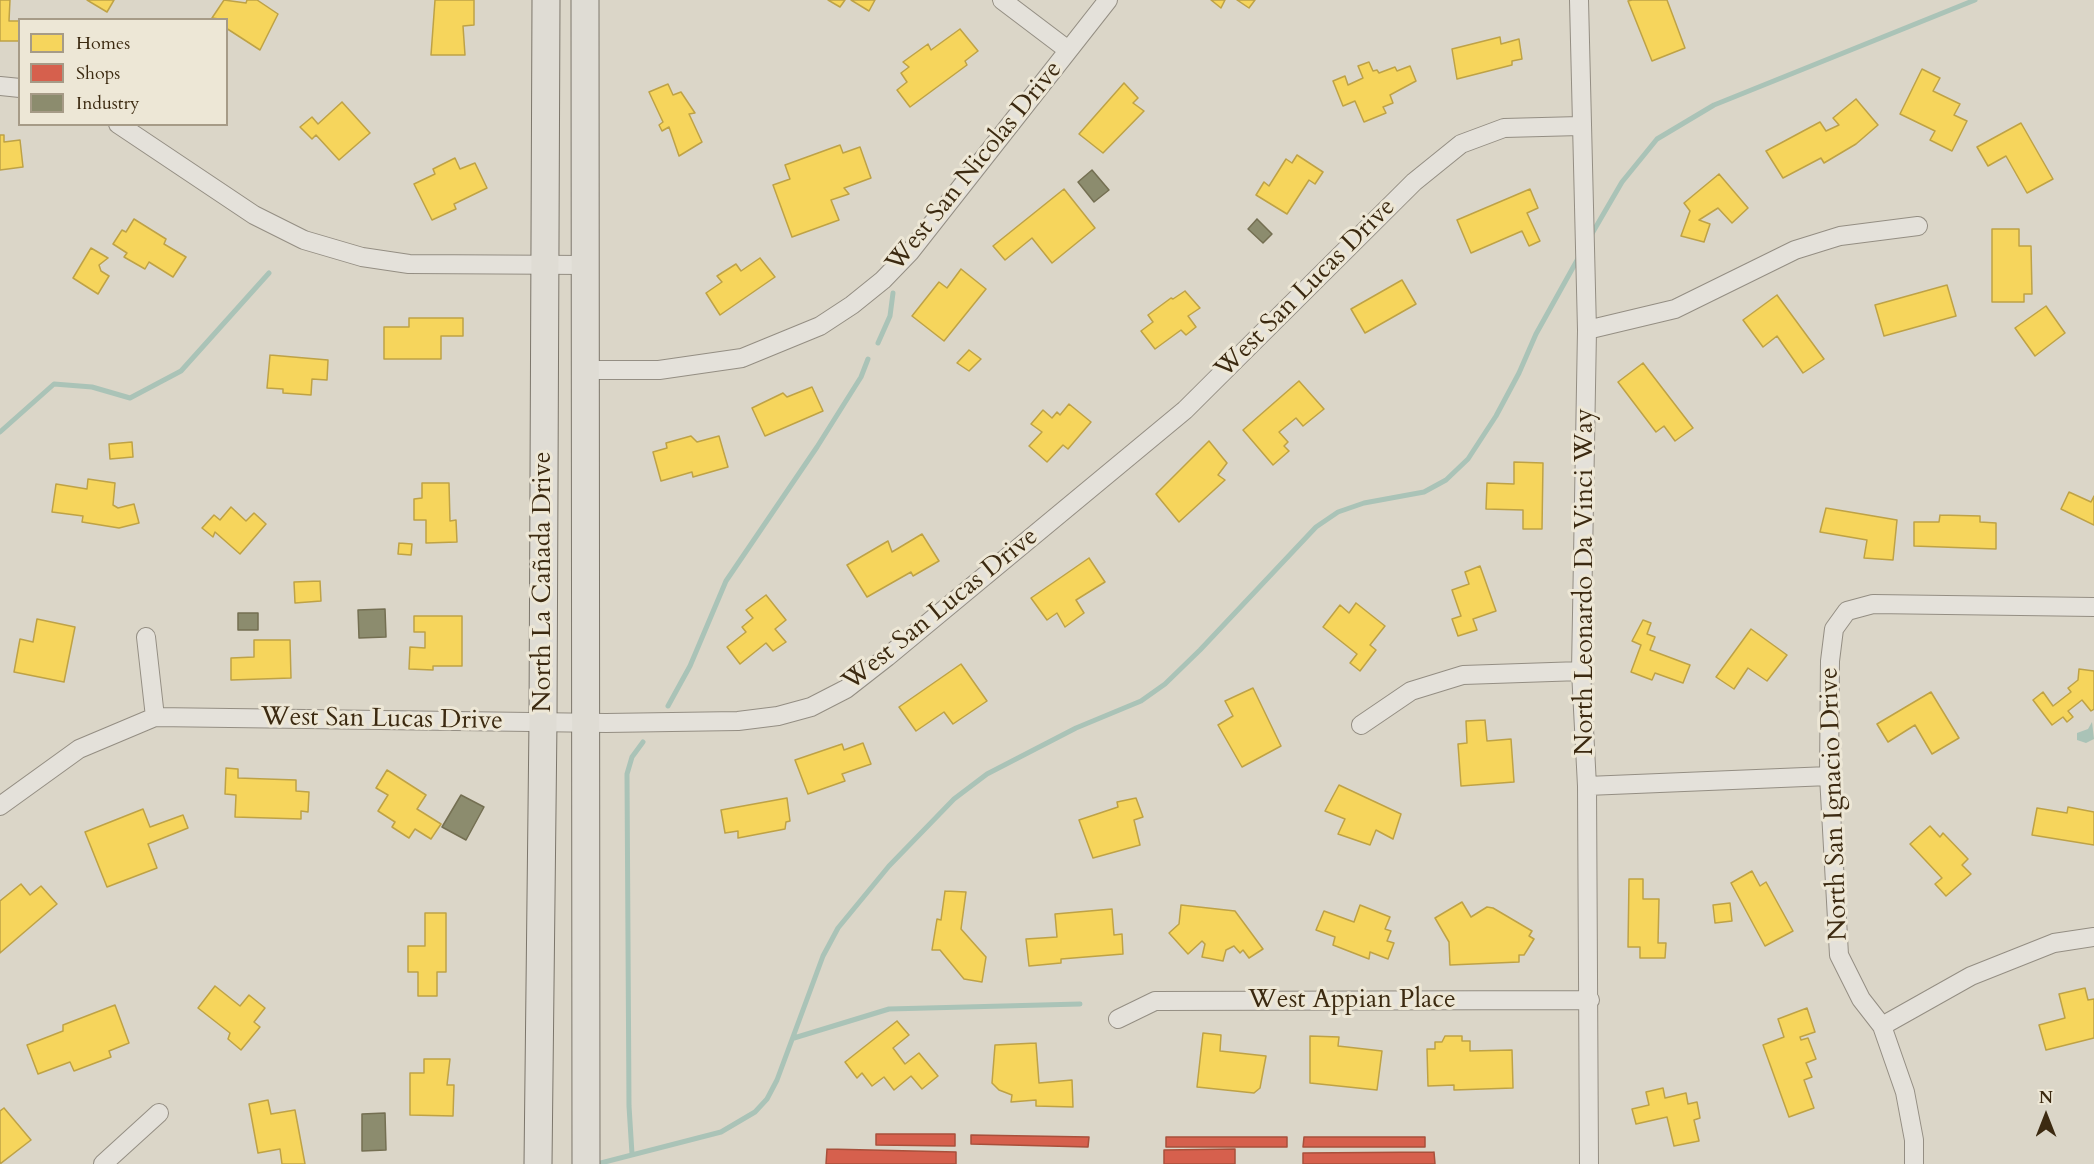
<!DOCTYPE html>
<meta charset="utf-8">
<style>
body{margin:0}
#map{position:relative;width:2094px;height:1164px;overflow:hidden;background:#dbd6c8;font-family:Cardo,serif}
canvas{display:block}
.legend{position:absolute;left:18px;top:18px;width:210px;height:108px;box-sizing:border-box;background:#ede7d6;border:2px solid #a69b87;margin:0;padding:8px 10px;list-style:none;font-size:18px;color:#3c2a11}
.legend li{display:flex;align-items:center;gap:12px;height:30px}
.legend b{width:30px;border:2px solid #a69b87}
.north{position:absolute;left:2016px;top:1086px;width:60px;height:60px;-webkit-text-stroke:4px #ede7d6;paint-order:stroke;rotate:0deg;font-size:16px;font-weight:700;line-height:24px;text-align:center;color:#3c2a11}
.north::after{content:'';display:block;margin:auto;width:21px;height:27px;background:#3c2a11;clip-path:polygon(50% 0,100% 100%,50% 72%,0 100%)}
</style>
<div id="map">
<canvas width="2094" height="1164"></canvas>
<ul class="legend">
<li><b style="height:16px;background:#f6d55c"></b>Homes</li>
<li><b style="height:16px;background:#d6604d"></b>Shops</li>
<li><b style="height:16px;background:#8c8c6e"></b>Industry</li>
</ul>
<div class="north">N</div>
</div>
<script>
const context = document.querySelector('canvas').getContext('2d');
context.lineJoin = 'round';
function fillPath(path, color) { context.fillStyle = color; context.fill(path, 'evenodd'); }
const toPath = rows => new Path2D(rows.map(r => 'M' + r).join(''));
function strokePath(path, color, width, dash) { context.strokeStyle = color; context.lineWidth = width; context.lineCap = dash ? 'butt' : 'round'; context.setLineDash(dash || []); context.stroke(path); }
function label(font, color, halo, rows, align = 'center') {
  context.font = font + ' Cardo,serif'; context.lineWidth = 6; context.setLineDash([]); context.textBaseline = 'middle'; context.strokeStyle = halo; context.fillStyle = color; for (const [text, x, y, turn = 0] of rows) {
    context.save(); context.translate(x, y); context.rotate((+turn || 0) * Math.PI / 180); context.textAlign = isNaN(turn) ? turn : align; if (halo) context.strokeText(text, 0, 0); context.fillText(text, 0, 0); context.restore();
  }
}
fillPath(toPath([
 [2092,722,2094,739,2086,743,2077,740,2077,733,2088,729]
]), '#aac3b7');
const homes = toPath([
 [0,0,10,0,9,21,20,21,20,41,0,41,0,0],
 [87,0,114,0,107,12,87,0],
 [224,0,246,3,247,0,257,0,278,14,260,50,226,28,226,20,212,18,224,0],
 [435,0,474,0,474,25,463,26,465,55,431,55,435,0],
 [828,0,845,0,840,7,828,0],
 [851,0,875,0,869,11,851,0],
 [1211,0,1225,0,1221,8,1211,0],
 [1237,0,1255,0,1249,8,1237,0],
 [1632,0,1667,0,1685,48,1652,61,1628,1,1632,0],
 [960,29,978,51,965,61,967,65,910,107,897,90,907,82,901,73,909,67,903,62,928,44,931,50,960,29],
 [1500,37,1501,44,1519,39,1522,59,1512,61,1512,65,1457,79,1452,49,1500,37],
 [1369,62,1373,71,1377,70,1379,73,1395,67,1397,71,1410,66,1416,81,1390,95,1393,103,1383,107,1386,113,1364,122,1355,101,1343,106,1333,81,1345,76,1348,85,1363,78,1358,66,1369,62],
 [1922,69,1940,78,1933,91,1960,104,1954,115,1967,121,1952,151,1930,140,1935,131,1900,114,1922,69],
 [1124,83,1138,98,1133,103,1144,111,1103,153,1079,134,1124,83],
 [668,84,673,95,681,92,695,113,689,114,702,142,679,156,669,127,662,131,659,125,663,122,649,92,668,84],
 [1856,99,1878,125,1856,144,1824,163,1821,158,1783,178,1766,151,1820,122,1826,131,1839,125,1833,118,1856,99],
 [342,102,370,133,339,160,316,135,312,139,300,127,312,117,318,124,342,102],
 [2021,123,2053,179,2027,193,2006,156,1988,166,1977,147,2021,123],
 [0,135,4,135,4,142,20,140,23,167,0,170,0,135],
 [840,145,843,153,860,147,871,178,844,188,849,194,831,200,839,220,792,237,773,185,790,179,785,165,840,145],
 [1297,155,1323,172,1315,184,1309,180,1287,214,1256,195,1264,182,1269,186,1286,159,1292,163,1297,155],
 [455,158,460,169,475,163,487,188,454,204,456,209,432,220,414,184,435,174,433,169,455,158],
 [1719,174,1748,208,1732,223,1718,208,1699,220,1710,224,1704,242,1681,236,1690,211,1684,203,1719,174],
 [1064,189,1095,228,1052,263,1032,238,1005,260,993,246,1064,189],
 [1530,189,1538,208,1527,213,1540,241,1529,246,1522,231,1471,253,1457,220,1530,189],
 [134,219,166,239,164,244,186,257,173,277,149,262,145,269,124,257,127,253,113,244,122,230,126,232,134,219],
 [1992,229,2019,229,2019,246,2031,246,2032,294,2024,294,2024,302,1992,302,1992,229],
 [91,248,108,258,99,265,101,271,109,276,98,294,73,278,91,248],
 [760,258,775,277,720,315,706,293,722,282,717,276,736,264,741,271,760,258],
 [961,269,986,289,944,341,912,316,939,282,947,288,961,269],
 [1402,280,1416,304,1365,333,1351,309,1402,280],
 [1947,285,1956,316,1884,336,1875,305,1947,285],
 [1185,291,1200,308,1188,316,1196,327,1186,335,1181,330,1155,349,1141,331,1153,322,1148,315,1171,298,1173,299,1185,291],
 [1777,295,1824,359,1803,373,1777,336,1763,347,1743,320,1777,295],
 [2046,306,2065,333,2035,356,2015,328,2046,306],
 [409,318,463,318,463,336,441,336,441,359,384,359,384,327,409,327,409,318],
 [969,350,981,359,969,371,957,363,969,350],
 [270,355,328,360,327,380,312,379,311,395,283,393,283,389,267,388,270,355],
 [1643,363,1693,428,1675,441,1664,426,1656,432,1618,382,1643,363],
 [1299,381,1324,409,1303,426,1296,418,1279,432,1288,442,1284,446,1289,451,1273,465,1243,430,1299,381],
 [812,387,823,411,765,436,752,408,783,393,787,397,812,387],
 [1069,404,1091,422,1068,449,1063,445,1047,462,1029,446,1042,432,1031,424,1043,410,1052,418,1057,412,1060,415,1069,404],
 [691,436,697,442,719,436,728,467,693,477,692,472,661,481,653,452,667,448,666,443,691,436],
 [1209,441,1227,463,1218,475,1225,480,1179,522,1156,494,1209,441],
 [132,442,133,457,110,459,109,444,132,442],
 [1514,462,1543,463,1542,529,1523,529,1523,510,1486,509,1487,483,1514,484,1514,462],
 [88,479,115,483,113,505,118,508,134,504,139,523,119,528,82,522,83,516,52,512,56,484,87,489,88,479],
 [422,483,449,483,450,521,456,520,457,542,426,543,426,520,414,520,414,499,422,498,422,483],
 [2069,492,2091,502,2094,496,2094,525,2061,509,2069,492],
 [231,507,246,521,254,513,266,524,240,554,215,532,213,537,202,528,214,515,220,520,231,507],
 [1826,508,1897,520,1893,560,1864,558,1867,540,1820,532,1826,508],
 [1940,515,1980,516,1980,522,1996,523,1996,549,1914,546,1914,522,1939,522,1940,515],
 [922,534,939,561,913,576,911,572,867,597,847,565,888,541,892,552,922,534],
 [399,543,412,544,411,555,398,554,399,543],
 [1089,558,1105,582,1076,600,1084,613,1065,627,1057,613,1047,620,1031,598,1089,558],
 [1480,566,1496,611,1473,619,1477,630,1458,636,1452,619,1461,616,1452,590,1469,584,1465,572,1480,566],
 [320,581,321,601,295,603,294,582,320,581],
 [766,595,786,620,775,629,786,642,773,651,766,643,740,664,727,647,746,632,742,627,753,618,746,610,766,595],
 [1356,603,1385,626,1370,645,1376,650,1360,671,1350,663,1357,654,1323,627,1340,605,1349,613,1356,603],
 [414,616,462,616,462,666,433,666,433,670,409,669,410,647,425,648,425,632,414,632,414,616],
 [37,619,75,627,64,682,14,672,20,639,33,642,37,619],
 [1643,620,1651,623,1647,634,1655,637,1650,650,1690,665,1683,683,1655,673,1652,680,1631,672,1641,645,1632,641,1643,620],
 [1751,629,1787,655,1767,681,1748,668,1734,689,1716,677,1751,629],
 [254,640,290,640,291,678,231,680,231,658,254,657,254,640],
 [961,664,987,701,953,724,944,712,916,731,899,707,961,664],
 [2079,669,2094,671,2094,709,2091,711,2082,700,2068,711,2073,717,2067,722,2063,717,2052,725,2033,700,2043,692,2053,706,2071,692,2068,688,2078,680,2079,669],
 [1253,688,1281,746,1242,767,1218,725,1233,716,1225,701,1253,688],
 [1931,692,1959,738,1932,754,1915,725,1888,742,1877,724,1931,692],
 [1485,720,1487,741,1511,739,1514,782,1461,786,1458,744,1467,743,1466,721,1485,720],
 [863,743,871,764,842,774,845,781,808,794,795,760,842,744,844,750,863,743],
 [226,768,238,769,238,778,296,780,296,791,309,792,308,812,301,811,301,819,235,817,236,795,225,794,226,768],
 [387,770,426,795,417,809,441,824,431,839,415,829,409,838,392,827,395,822,378,811,388,795,376,788,387,770],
 [1339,785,1401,814,1393,839,1376,830,1370,845,1338,834,1345,819,1325,811,1339,785],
 [787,798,790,821,786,822,785,829,738,838,738,831,725,833,721,810,787,798],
 [1136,798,1143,817,1134,820,1140,845,1093,858,1079,820,1118,807,1117,802,1136,798],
 [2068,807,2094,812,2094,845,2032,835,2037,808,2067,813,2068,807],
 [143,809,150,827,183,815,188,828,148,844,157,868,107,887,85,832,143,809],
 [1930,826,1940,837,1943,833,1968,859,1962,865,1971,874,1946,896,1935,884,1942,878,1910,844,1930,826],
 [1752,871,1760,886,1766,882,1793,931,1765,946,1731,883,1752,871],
 [1629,879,1643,879,1643,899,1659,899,1658,943,1666,943,1665,958,1640,958,1640,947,1628,947,1629,879],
 [21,884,30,895,41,886,57,904,0,953,0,901,21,884],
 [945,891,966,892,961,929,986,957,982,982,964,979,940,950,932,950,937,919,941,920,945,891],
 [1462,902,1471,917,1487,907,1493,908,1532,931,1529,936,1534,939,1524,955,1519,955,1519,962,1450,965,1449,942,1435,918,1462,902],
 [1730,903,1732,921,1715,923,1713,905,1730,903],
 [1181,905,1235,911,1263,949,1249,958,1243,950,1240,953,1234,946,1226,950,1223,961,1202,957,1205,944,1202,941,1188,954,1169,933,1179,924,1181,905],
 [1360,905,1390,917,1385,929,1391,931,1387,941,1394,943,1388,959,1370,952,1369,959,1333,945,1335,937,1316,930,1324,911,1354,922,1360,905],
 [1112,909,1114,935,1122,934,1123,954,1061,959,1061,963,1029,966,1026,939,1057,937,1055,914,1112,909],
 [425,913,446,913,446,972,437,972,437,996,418,996,418,972,408,972,408,946,425,946,425,913],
 [215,986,240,1006,249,995,265,1008,254,1022,260,1027,241,1050,228,1039,230,1033,198,1008,215,986],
 [2085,988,2088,1000,2094,999,2094,1038,2046,1050,2039,1025,2065,1018,2059,994,2085,988],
 [115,1005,129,1043,109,1051,111,1057,74,1071,70,1062,38,1074,27,1045,63,1031,63,1025,115,1005],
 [1807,1008,1815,1032,1800,1037,1801,1040,1808,1038,1816,1059,1806,1063,1812,1077,1804,1080,1814,1108,1789,1117,1763,1045,1784,1037,1778,1019,1807,1008],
 [897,1021,909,1035,893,1048,905,1064,919,1053,938,1076,922,1089,911,1076,894,1090,884,1077,872,1086,862,1073,857,1078,845,1062,897,1021],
 [1203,1033,1221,1035,1220,1051,1266,1056,1260,1088,1254,1093,1197,1087,1203,1033],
 [1310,1036,1339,1037,1338,1046,1382,1051,1377,1090,1310,1083,1310,1036],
 [1445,1036,1462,1036,1462,1041,1470,1041,1470,1051,1512,1050,1513,1088,1454,1090,1454,1085,1428,1086,1427,1049,1435,1049,1435,1042,1442,1042,1445,1036],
 [1036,1043,1039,1083,1072,1080,1073,1107,1036,1106,1036,1100,1011,1102,1012,1095,999,1090,992,1083,995,1045,1036,1043],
 [424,1059,450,1059,447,1085,454,1085,453,1116,410,1115,410,1073,424,1073,424,1059],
 [1663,1088,1665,1098,1686,1093,1688,1104,1697,1102,1700,1118,1694,1120,1699,1141,1674,1146,1667,1117,1636,1124,1632,1109,1649,1105,1646,1092,1663,1088],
 [268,1100,271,1114,295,1110,305,1164,282,1164,280,1149,258,1153,249,1104,268,1100],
 [4,1108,31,1140,0,1164,0,1111,4,1108]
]);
fillPath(homes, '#f6d55c');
strokePath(homes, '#bea246', 1.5);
const shops = toPath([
 [876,1134,955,1134,955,1146,876,1145,876,1134],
 [971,1135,1089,1137,1088,1147,971,1144,971,1135],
 [1166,1137,1287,1137,1287,1147,1166,1147,1166,1137],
 [1304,1137,1425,1137,1425,1147,1303,1147,1304,1137],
 [827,1149,956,1152,956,1164,826,1164,827,1149],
 [1235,1149,1235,1164,1164,1164,1164,1150,1235,1149],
 [1434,1152,1435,1164,1303,1164,1303,1153,1434,1152]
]);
fillPath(shops, '#d6604d');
strokePath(shops, '#a8503b', 1.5);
const industry = toPath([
 [1092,170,1109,190,1094,202,1078,182,1092,170],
 [1257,219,1272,234,1263,243,1248,229,1257,219],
 [385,609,386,637,359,638,358,610,385,609],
 [238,613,258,613,258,630,238,630,238,613],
 [461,795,484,807,466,840,442,827,461,795],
 [385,1113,386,1150,362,1151,362,1114,385,1113]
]);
fillPath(industry, '#8c8c6e');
strokePath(industry, '#746f52', 1.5);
strokePath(toPath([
 [1590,237,1622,182,1657,139,1714,105,1975,0],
 [878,343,890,316,893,293],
 [0,432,54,384,92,387,130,398,181,371,269,273],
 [668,706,690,666,726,581,817,447,861,377,868,359],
 [794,1038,889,1009,1080,1004],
 [632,1154,629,1106,627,774,632,757,643,742],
 [597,1164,721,1132,755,1112,767,1099,777,1080,823,956,838,928,889,866,954,799,987,774,1076,728,1141,701,1165,684,1200,650,1316,527,1338,512,1364,503,1424,492,1446,480,1468,459,1496,416,1519,373,1536,334,1580,255]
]), '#aac3b7', 5);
const minor = toPath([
 [1002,0,1068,50],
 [1579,0,1587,330,1581,671,1587,786,1589,1164],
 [0,86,20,88],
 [118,124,254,215,304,240,362,257,409,264,586,265],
 [1587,330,1675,309,1795,250,1840,236,1918,226],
 [586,370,659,370,742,358,820,326,852,305,883,280,910,252,1108,0],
 [146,637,155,717],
 [1361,725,1411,691,1463,675,1581,671],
 [1587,786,1829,776],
 [0,806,79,749,155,717,606,723,738,721,778,716,811,707,846,689,887,657,1185,410,1414,182,1461,144,1504,128,1580,126],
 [1118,1019,1155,1001,1590,1000],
 [1882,1026,1971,976,2054,943,2094,937],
 [103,1164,159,1113],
 [1914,1164,1914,1140,1905,1092,1882,1026,1861,999,1839,955,1829,776,1830,661,1834,629,1847,611,1873,604,2094,607]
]);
const primary = toPath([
 [585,0,586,1164],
 [538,1164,543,721,546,0]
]);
strokePath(minor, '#948e83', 20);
strokePath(primary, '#7c766b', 29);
strokePath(minor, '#e4e1da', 18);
strokePath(primary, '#dfdcd4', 27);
label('26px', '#3c2a11', '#ede7d6', [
 ["West San Nicolas Drive",975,167,-51],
 ["West San Lucas Drive",1306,289,-45],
 ["North La Cañada Drive",544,582,-90],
 ["North Leonardo Da Vinci Way",1586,582,-90],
 ["West San Lucas Drive",941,610,-39],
 ["West San Lucas Drive",382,720,1],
 ["North San Ignacio Drive",1835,804,-92],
 ["West Appian Place",1352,1001]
]);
</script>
